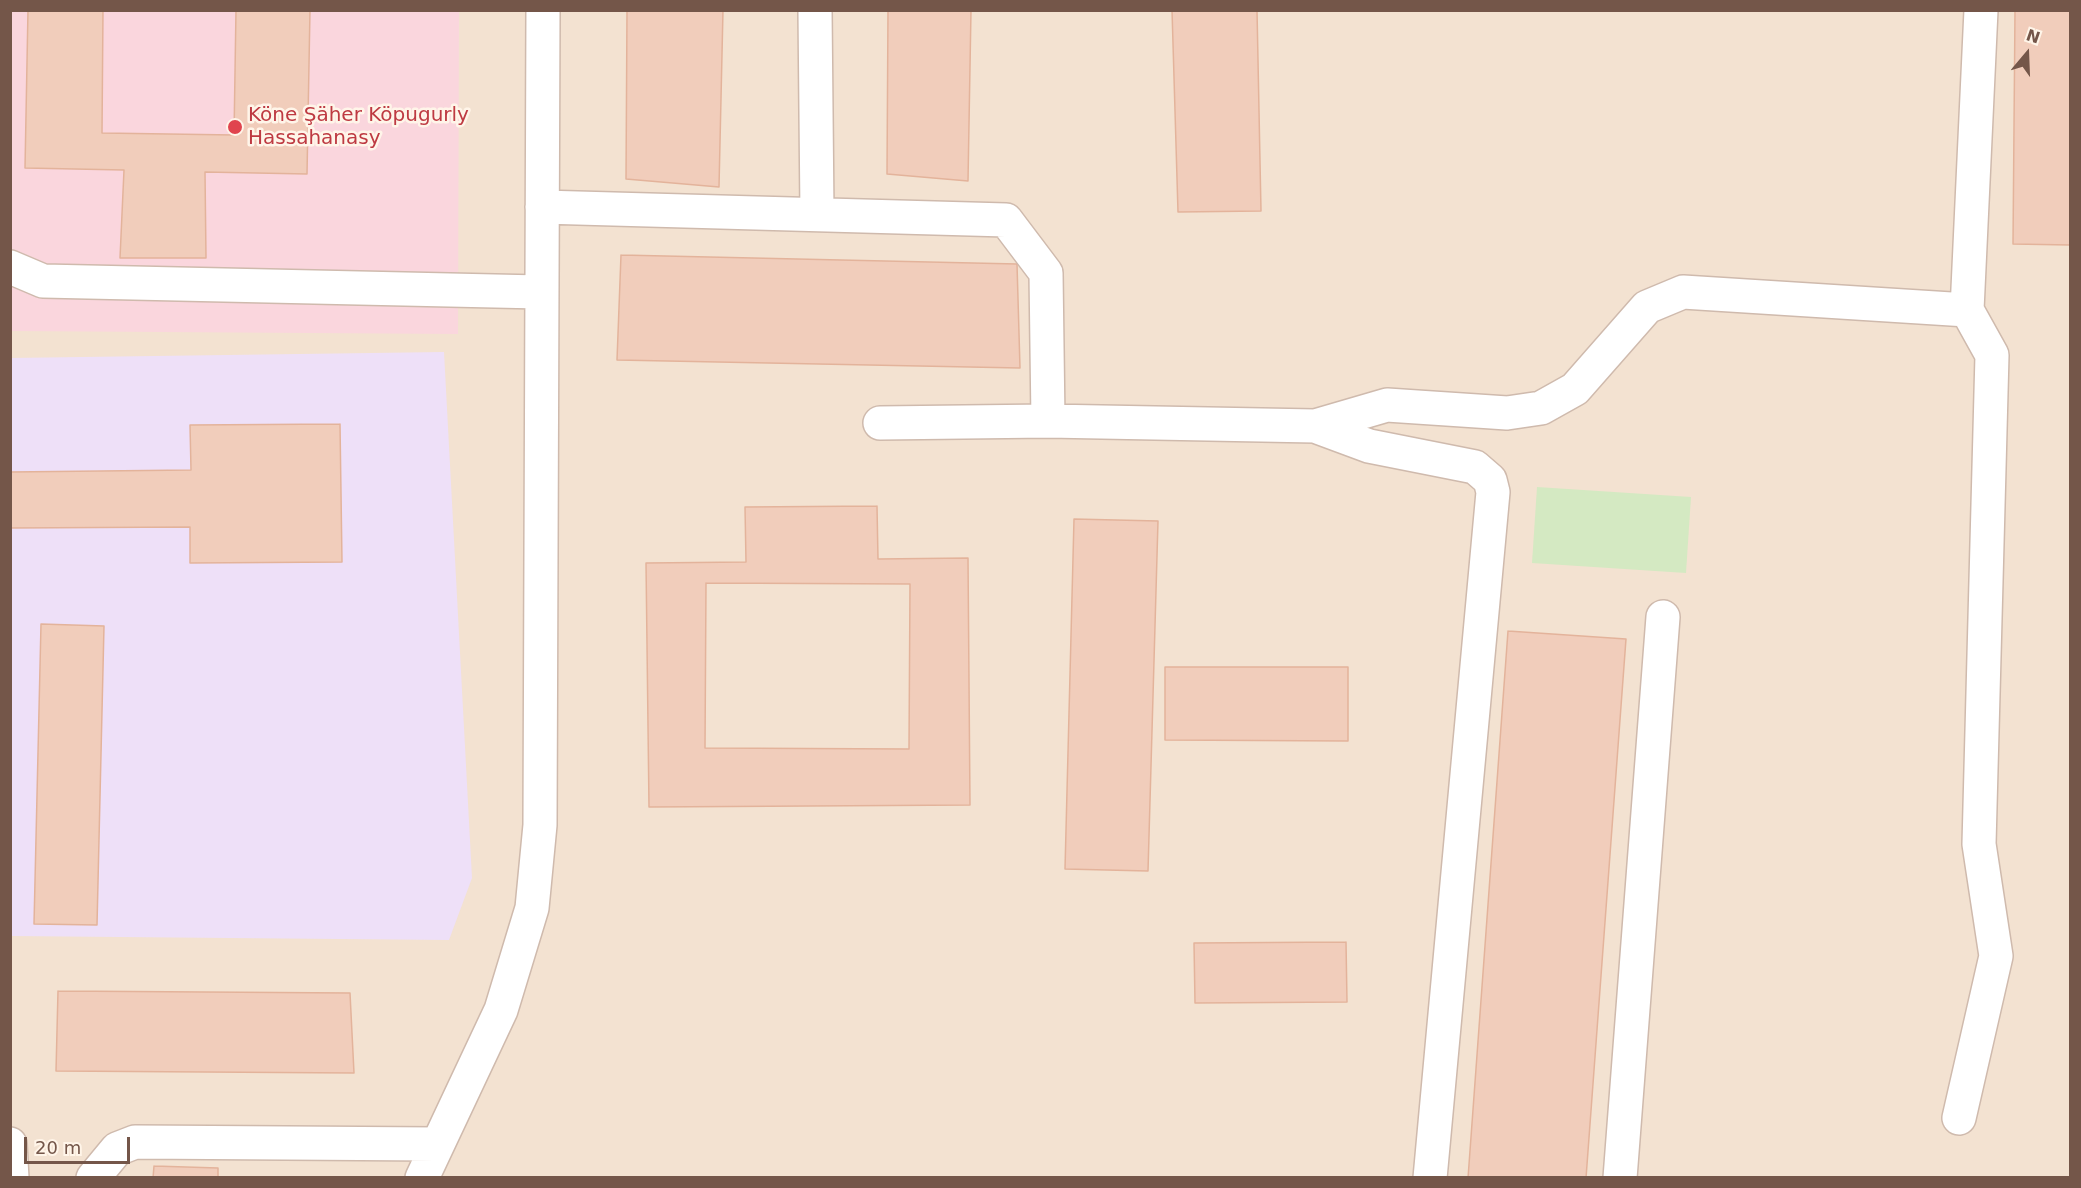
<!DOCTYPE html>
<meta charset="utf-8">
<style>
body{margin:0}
#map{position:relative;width:2081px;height:1188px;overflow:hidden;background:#fcf1e3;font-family:"DejaVu Sans",sans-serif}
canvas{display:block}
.frame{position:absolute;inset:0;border:12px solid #745649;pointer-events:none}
.north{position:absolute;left:1997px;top:24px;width:60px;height:60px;-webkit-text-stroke:4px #fff5e9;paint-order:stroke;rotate:19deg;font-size:16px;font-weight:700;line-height:24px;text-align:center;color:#745649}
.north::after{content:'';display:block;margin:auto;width:21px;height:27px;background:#745649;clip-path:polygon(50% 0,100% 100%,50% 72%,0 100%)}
.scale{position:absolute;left:24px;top:1137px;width:106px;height:27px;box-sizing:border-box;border:3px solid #745649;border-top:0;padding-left:8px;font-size:18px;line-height:21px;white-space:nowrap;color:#745649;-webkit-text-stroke:4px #fff5e9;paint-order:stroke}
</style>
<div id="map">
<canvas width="2081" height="1188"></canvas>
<div class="frame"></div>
<div class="north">N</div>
<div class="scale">20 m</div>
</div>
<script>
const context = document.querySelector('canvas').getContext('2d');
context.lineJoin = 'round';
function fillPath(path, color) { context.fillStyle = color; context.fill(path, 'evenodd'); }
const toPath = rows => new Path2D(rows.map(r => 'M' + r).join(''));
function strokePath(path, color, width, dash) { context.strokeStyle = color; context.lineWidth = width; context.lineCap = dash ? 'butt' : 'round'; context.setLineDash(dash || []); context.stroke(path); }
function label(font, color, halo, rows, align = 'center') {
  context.font = font + ' "DejaVu Sans",sans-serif'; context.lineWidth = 5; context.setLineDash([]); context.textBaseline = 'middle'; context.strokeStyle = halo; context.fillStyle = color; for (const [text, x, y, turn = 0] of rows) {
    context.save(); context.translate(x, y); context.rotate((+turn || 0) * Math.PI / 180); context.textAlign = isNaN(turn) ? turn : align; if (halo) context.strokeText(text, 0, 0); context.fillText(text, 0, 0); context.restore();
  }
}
fillPath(toPath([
 [11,11,2070,11,2070,1177,11,1177]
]), '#f3e2d1');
fillPath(toPath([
 [444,352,472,878,449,940,11,936,10,358]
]), '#eee0f8');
fillPath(toPath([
 [11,11,459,11,458,334,11,331]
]), '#fad6dd');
fillPath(toPath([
 [1537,487,1691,497,1686,573,1532,563]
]), '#d4e9c2');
const building = toPath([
 [28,10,103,10,102,133,234,135,236,10,310,10,307,174,205,172,206,258,120,258,124,170,25,168,28,10],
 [627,10,723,10,719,187,626,179,627,10],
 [888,10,971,10,968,181,887,174,888,10],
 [1172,10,1257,10,1261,211,1178,212,1172,10],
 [2015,10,2070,10,2070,245,2013,244,2015,10],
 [621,255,1017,264,1020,368,617,360,621,255],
 [340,424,342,562,190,563,190,527,10,528,10,472,191,470,190,425,340,424],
 [877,506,878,559,968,558,970,805,649,807,646,563,746,562,745,507,877,506],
 [706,583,910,584,909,749,705,748,706,583],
 [1074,519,1158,521,1148,871,1065,869,1074,519],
 [41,624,104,626,97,925,34,924,41,624],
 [1508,631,1626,639,1586,1178,1468,1178,1508,631],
 [1165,667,1348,667,1348,741,1165,740,1165,667],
 [1346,942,1347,1002,1195,1003,1194,943,1346,942],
 [58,991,350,993,354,1073,56,1071,58,991],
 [154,1166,218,1168,218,1178,153,1178,154,1166]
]);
fillPath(building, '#f1cdbb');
strokePath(building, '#e3b39b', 1.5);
const minor = toPath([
 [815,10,817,214],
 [542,207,1006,220,1046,273,1048,421],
 [10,267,43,281,540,292],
 [880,423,1048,421,1315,426,1387,405,1507,413,1541,408,1575,389,1647,307,1683,292,1967,310],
 [1315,426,1369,446,1475,467,1490,480,1493,492,1430,1178],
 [1959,1118,1996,956,1979,844,1992,355,1967,310,1981,10],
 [10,1144,12,1178],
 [93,1178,117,1149,135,1142,436,1144],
 [422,1178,501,1010,532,908,540,825,543,10],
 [1620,1178,1663,617]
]);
strokePath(minor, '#cfbaad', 36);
strokePath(minor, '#fff', 33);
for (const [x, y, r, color] of [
 [235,127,8,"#e0444e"]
]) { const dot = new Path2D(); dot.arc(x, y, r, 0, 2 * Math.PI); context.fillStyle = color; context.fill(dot); strokePath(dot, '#fff5e9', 2); }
label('20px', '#be3a42', '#fff5e9', [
 ["Köne Şäher Köpugurly",248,116],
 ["Hassahanasy",248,139]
], 'left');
</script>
